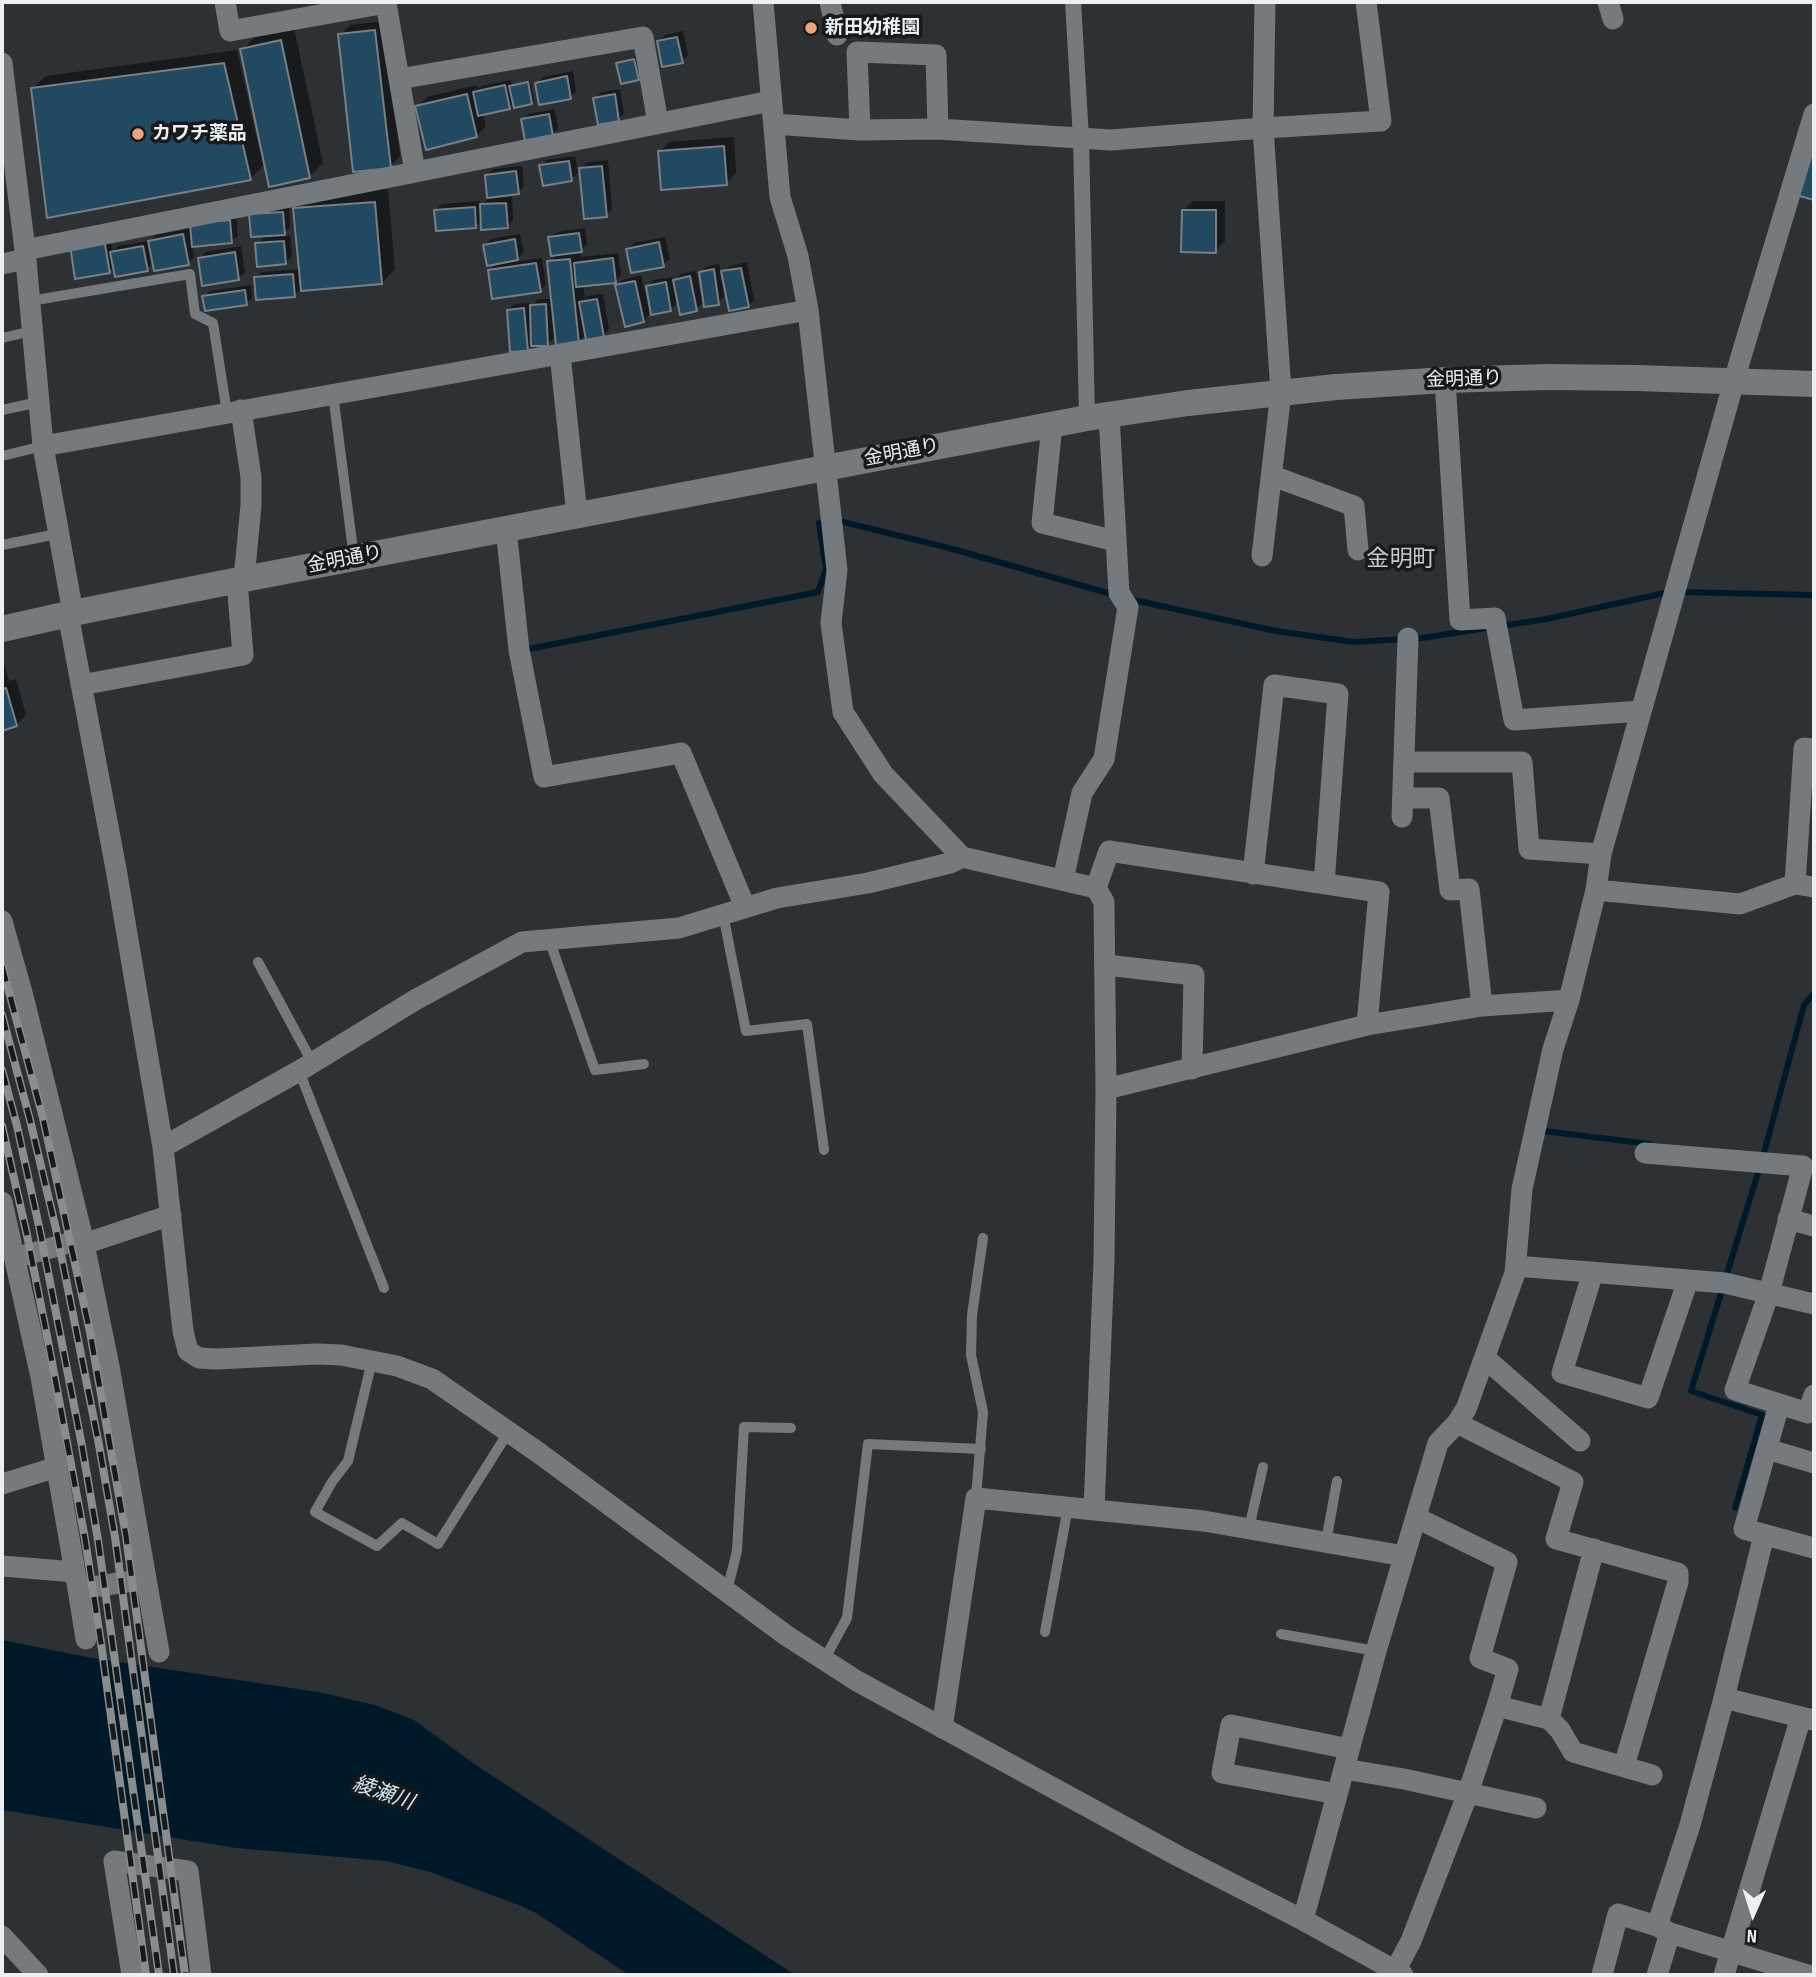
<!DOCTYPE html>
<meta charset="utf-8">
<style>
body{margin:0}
#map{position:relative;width:1816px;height:1977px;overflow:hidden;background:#2d3134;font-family:"Sofia Sans Condensed",sans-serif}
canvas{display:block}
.frame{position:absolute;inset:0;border:4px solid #edf0f2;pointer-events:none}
.north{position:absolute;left:1718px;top:1879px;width:70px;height:70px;-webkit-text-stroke:5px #17191a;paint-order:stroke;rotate:183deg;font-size:19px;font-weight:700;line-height:28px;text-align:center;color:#edf0f2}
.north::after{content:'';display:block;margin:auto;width:24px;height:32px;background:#edf0f2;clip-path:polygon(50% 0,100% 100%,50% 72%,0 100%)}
</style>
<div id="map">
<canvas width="1816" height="1977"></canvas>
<div class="frame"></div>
<div class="north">N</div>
</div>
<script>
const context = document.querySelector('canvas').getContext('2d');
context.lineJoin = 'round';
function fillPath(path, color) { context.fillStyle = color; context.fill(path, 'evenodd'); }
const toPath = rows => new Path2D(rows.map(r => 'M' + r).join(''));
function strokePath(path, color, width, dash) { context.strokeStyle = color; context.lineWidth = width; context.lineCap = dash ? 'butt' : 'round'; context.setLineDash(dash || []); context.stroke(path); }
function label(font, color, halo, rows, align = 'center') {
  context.font = font + ' "Sofia Sans Condensed","Noto Sans JP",sans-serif'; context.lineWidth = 7; context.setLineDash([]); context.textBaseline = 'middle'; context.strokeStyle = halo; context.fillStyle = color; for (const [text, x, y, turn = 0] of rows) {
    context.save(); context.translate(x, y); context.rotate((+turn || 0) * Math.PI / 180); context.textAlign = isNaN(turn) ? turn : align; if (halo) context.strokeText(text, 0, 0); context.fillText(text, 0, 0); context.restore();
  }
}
fillPath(toPath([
 [2,1640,92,1658,318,1692,375,1705,414,1720,473,1763,795,1975,629,1975,536,1913,521,1906,430,1872,386,1861,236,1848,2,1810]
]), '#001929');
fillPath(toPath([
 [385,21,400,156,390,166,340,35,350,25],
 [294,28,323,163,310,176,266,163,250,179,32,89,46,76,237,50,260,153,264,153,242,50,255,37],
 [683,31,688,55,682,61,659,41,665,35],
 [636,57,641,76,638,79,618,64,620,61],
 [573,71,576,91,570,98,537,83,543,77],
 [511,80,512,86,530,81,534,100,531,103,515,102,509,108,483,113,486,126,477,136,417,107,427,97,477,85,478,89,481,86],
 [620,89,624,113,618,120,595,98,602,92],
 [555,109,558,128,552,134,522,120,529,114],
 [2,132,6,168,2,173],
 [734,137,736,173,727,183,659,152,669,142],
 [575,156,578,173,571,179,541,166,547,160],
 [608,160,612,209,606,216,581,168,588,162],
 [522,166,524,186,518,193,487,175,493,169],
 [388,189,395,269,382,283,300,290,294,296,256,278,262,272,300,269,295,209,309,196],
 [512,197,513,220,507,227,482,219,476,226,436,210,442,204,480,201,481,206,488,199],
 [1193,201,1225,201,1225,241,1215,251,1183,211],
 [289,207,290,227,282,236,290,235,292,256,286,263,257,244,266,235,251,215],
 [236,215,238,235,232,241,192,245,194,257,188,263,154,262,147,269,115,266,109,271,77,277,110,234,113,252,118,246,149,241,149,242,156,235,192,228],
 [585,228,587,244,580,251,581,257,618,253,621,275,615,281,583,284,585,299,587,296,603,294,609,329,603,335,586,334,579,341,556,324,553,324,554,338,547,344,531,345,527,349,508,310,515,304,530,303,530,307,538,299,553,299,549,262,558,253,550,238,557,232],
 [520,234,524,252,514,262,542,258,546,284,540,291,489,271,498,262,485,245,491,239],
 [665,237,670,259,663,265,628,249,634,243],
 [241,246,245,272,239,278,200,258,206,252],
 [747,262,754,300,748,306,724,277,721,277,724,297,718,303,705,301,696,309,679,301,670,310,650,313,644,321,617,286,623,280,641,275,649,309,651,309,648,286,654,280,672,277,673,282,681,274,696,271,701,296,704,295,701,272,707,266,719,264,721,274,730,266],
 [251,285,252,298,246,304,204,297,210,291],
 [4,663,9,681,16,679,26,715,16,725,2,729,2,664]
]), '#0007');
strokePath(toPath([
 [1680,592,1814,595],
 [1129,599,1276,631,1354,642,1422,638,1487,628],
 [1501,626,1547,619,1669,592],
 [529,649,818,592,826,569,819,523,839,521,949,548,1115,595],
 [1544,1131,1650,1144],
 [1735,1508,1762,1415,1691,1391,1764,1153,1804,1005,1814,993]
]), '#001929', 6);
const building = toPath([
 [375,30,391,168,353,172,338,34,375,30],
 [677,37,683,63,662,67,657,41,677,37],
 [281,40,310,178,269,187,240,49,281,40],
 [634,59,639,80,621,84,616,63,634,59],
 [224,63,251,180,47,218,31,88,224,63],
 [567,76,571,99,539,105,535,83,567,76],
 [528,82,532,104,514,108,509,86,528,82],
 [505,85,510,109,478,116,473,92,505,85],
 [467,94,477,137,426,150,415,106,467,94],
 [615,94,619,121,598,125,593,98,615,94],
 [549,114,553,136,525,141,521,119,549,114],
 [1814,135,1814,200,1796,195,1814,135],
 [724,146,727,185,661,190,658,151,724,146],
 [569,161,572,181,543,186,539,165,569,161],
 [602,166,607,217,584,219,579,168,602,166],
 [516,171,519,194,487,198,485,175,516,171],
 [375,202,382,284,301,291,293,208,375,202],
 [506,203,508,228,481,230,480,204,506,203],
 [475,207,476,228,436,231,434,210,475,207],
 [1182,210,1216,210,1216,253,1181,252,1182,210],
 [283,212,285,235,251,237,249,214,283,212],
 [230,220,232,243,192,247,190,224,230,220],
 [579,233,582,252,551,256,548,237,579,233],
 [183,234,189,265,154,271,148,241,183,234],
 [104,239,110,273,75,279,70,245,104,239],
 [515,239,518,260,487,266,483,245,515,239],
 [284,241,286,264,257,267,255,243,284,241],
 [659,242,664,267,631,273,626,249,659,242],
 [143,246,148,271,115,277,110,252,143,246],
 [235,252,239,280,202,286,198,258,235,252],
 [613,258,616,283,576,287,574,263,613,258],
 [570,259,579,343,556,346,547,261,570,259],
 [536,263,541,292,492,299,488,270,536,263],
 [741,268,749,307,729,311,721,271,741,268],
 [714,269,719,305,704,307,699,272,714,269],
 [293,274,295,297,256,300,254,277,293,274],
 [690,276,697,311,680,315,673,280,690,276],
 [635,281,644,322,625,327,615,285,635,281],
 [666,282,671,311,651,315,646,286,666,282],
 [245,290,247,305,205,311,202,296,245,290],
 [597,299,604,337,586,340,579,302,597,299],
 [546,304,548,346,531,346,530,305,546,304],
 [524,308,528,351,510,352,507,310,524,308],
 [6,688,17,726,2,731,2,689,6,688]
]);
fillPath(building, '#214961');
strokePath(building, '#7a7f83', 2);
strokePath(toPath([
 [30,301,190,274,195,314,213,323,227,413],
 [2,338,32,331],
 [333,394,354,558],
 [2,410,39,402],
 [2,456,43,446],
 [2,545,57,534],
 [723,914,746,1031,807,1024,824,1150],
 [549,939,595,1070,644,1064],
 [258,962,312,1062],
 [299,1071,384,1288],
 [372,1361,348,1461,332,1482,315,1512,377,1546,402,1523,438,1544,509,1431],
 [976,1498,983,1412,971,1355,972,1315,983,1238],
 [1249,1528,1263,1467],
 [1326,1542,1337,1481],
 [727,1591,737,1551,744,1427,791,1428],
 [1045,1632,1068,1507],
 [1281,1634,1376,1651],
 [824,1660,847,1618,868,1444,981,1449]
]), '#757a7e', 10);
strokePath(toPath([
 [1073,2,1081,138,1087,418]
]), '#757a7e', 16);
strokePath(toPath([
 [225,2,230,31,386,3,399,79],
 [763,2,780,197,798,256,808,310,837,570,831,623,843,712,883,774,962,857],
 [830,2,837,35],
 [1608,2,1613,19],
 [2,63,25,250,43,446,73,613],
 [774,124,860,130,938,129,1111,140,1263,128,1381,121,1366,2],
 [860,130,857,52,936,55,938,129],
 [415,172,399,79,643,37,658,123],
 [25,250,771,101],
 [2,264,26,259],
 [560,354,577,515],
 [1445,380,1460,620,1495,618,1514,720,1641,711],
 [241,410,251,477,251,505,244,579],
 [1052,425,1042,523,1116,541],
 [43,446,808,310],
 [1273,476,1354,506,1358,550],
 [506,529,519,650,544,777,681,753,745,907],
 [1262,556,1281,392,1263,128,1265,2],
 [68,614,116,869,163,1147,183,1331,188,1351,199,1358,217,1359,317,1354,341,1355,397,1366,432,1379,539,1453,787,1636,857,1681,1178,1856,1303,1920,1403,1975],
 [81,685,243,655,237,581],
 [1404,762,1522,762,1529,849,1601,854],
 [1403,798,1439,798,1450,890,1469,889,1482,1006],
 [1402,817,1408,638],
 [1253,874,1274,685,1338,694,1324,884],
 [1063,880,1082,793,1104,759,1128,607,1119,593,1109,415],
 [1795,884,1804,748,1814,749],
 [1096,888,1109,851,1379,892,1367,1025],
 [1596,890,1740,904,1795,884,1814,887],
 [2,921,23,996,83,1239,109,1366,146,1579,78,1589,41,1377,2,1202],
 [1106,965,1194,975,1192,1069],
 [1106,1089,1367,1025,1482,1006,1569,1000],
 [163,1147,299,1071,415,1000,522,942,679,928,777,898,868,883,950,863,962,857,1096,888,1104,902,1106,1089,1104,1261,1094,1509],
 [1645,1153,1803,1166,1769,1293,1735,1390,1808,1413,1814,1395],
 [1788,1219,1814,1226],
 [84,1244,171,1215],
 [15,1258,83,1239],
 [1516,1266,1725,1283,1814,1304],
 [1593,1272,1562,1373,1648,1398,1688,1280],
 [1486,1359,1580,1441],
 [1779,1405,1744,1529,1814,1548],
 [1457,1423,1573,1482,1556,1539,1678,1573,1678,1582,1624,1766],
 [1767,1449,1814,1463],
 [2,1484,57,1467],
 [1417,1518,1507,1562,1480,1658,1508,1669,1497,1706],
 [2,1566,75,1572],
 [146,1579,159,1652],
 [78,1589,86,1639],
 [1724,1698,1813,1720],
 [1549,1719,1594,1549],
 [942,1728,976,1498,1204,1521,1404,1556],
 [1344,1769,1404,1779,1536,1808],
 [1337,1794,1222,1773,1231,1725,1349,1749],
 [1303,1920,1376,1651,1438,1443,1457,1423,1466,1409,1515,1273,1522,1189,1553,1049,1569,1000,1596,890,1601,854,1740,360,1814,114],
 [1657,1926,1690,1825,1724,1698,1764,1535],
 [2,1936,38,1975],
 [1395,1971,1411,1941,1468,1793,1497,1706,1549,1719,1560,1730,1573,1752,1652,1775],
 [132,1975,114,1861,188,1871,201,1975],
 [1602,1975,1618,1914,1657,1926,1670,1933,1808,1975],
 [1657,1975,1670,1933],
 [1724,1975,1801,1717]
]), '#757a7e', 21);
strokePath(toPath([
 [2,629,73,613,244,579,1087,418,1188,403,1336,387,1445,380,1547,377,1636,378,1814,384]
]), '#757a7e', 26);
const rail = toPath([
 [2,966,43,1118,90,1332,126,1536,185,1975],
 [2,1015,30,1120,56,1229,99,1445,115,1537,174,1975],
 [2,1070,17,1126,40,1231,82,1446,98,1540,159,1975],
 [2,1126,27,1235,48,1341,85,1539,101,1643,146,1975]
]);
strokePath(rail, '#898d8f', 8);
strokePath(rail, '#17191a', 5, [16]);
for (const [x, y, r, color] of [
 [811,28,7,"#f0a279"],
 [138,134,7,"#f0a279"]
]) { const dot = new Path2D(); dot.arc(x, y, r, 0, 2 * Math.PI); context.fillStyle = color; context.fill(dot); strokePath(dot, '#17191a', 2.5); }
label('bold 19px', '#edf0f2', '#17191a', [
 ["新田幼稚園",825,28],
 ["カワチ薬品",152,134]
], 'left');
label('19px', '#edf0f2', '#17191a', [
 ["金明通り",1464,380,-2],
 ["金明通り",902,453,-11],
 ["金明通り",345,560,-11]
]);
label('italic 21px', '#cee8f9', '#17191a', [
 ["綾瀬川",383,1794,19]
]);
label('23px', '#c4cace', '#17191a', [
 ["金明町",1401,560]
]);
</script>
